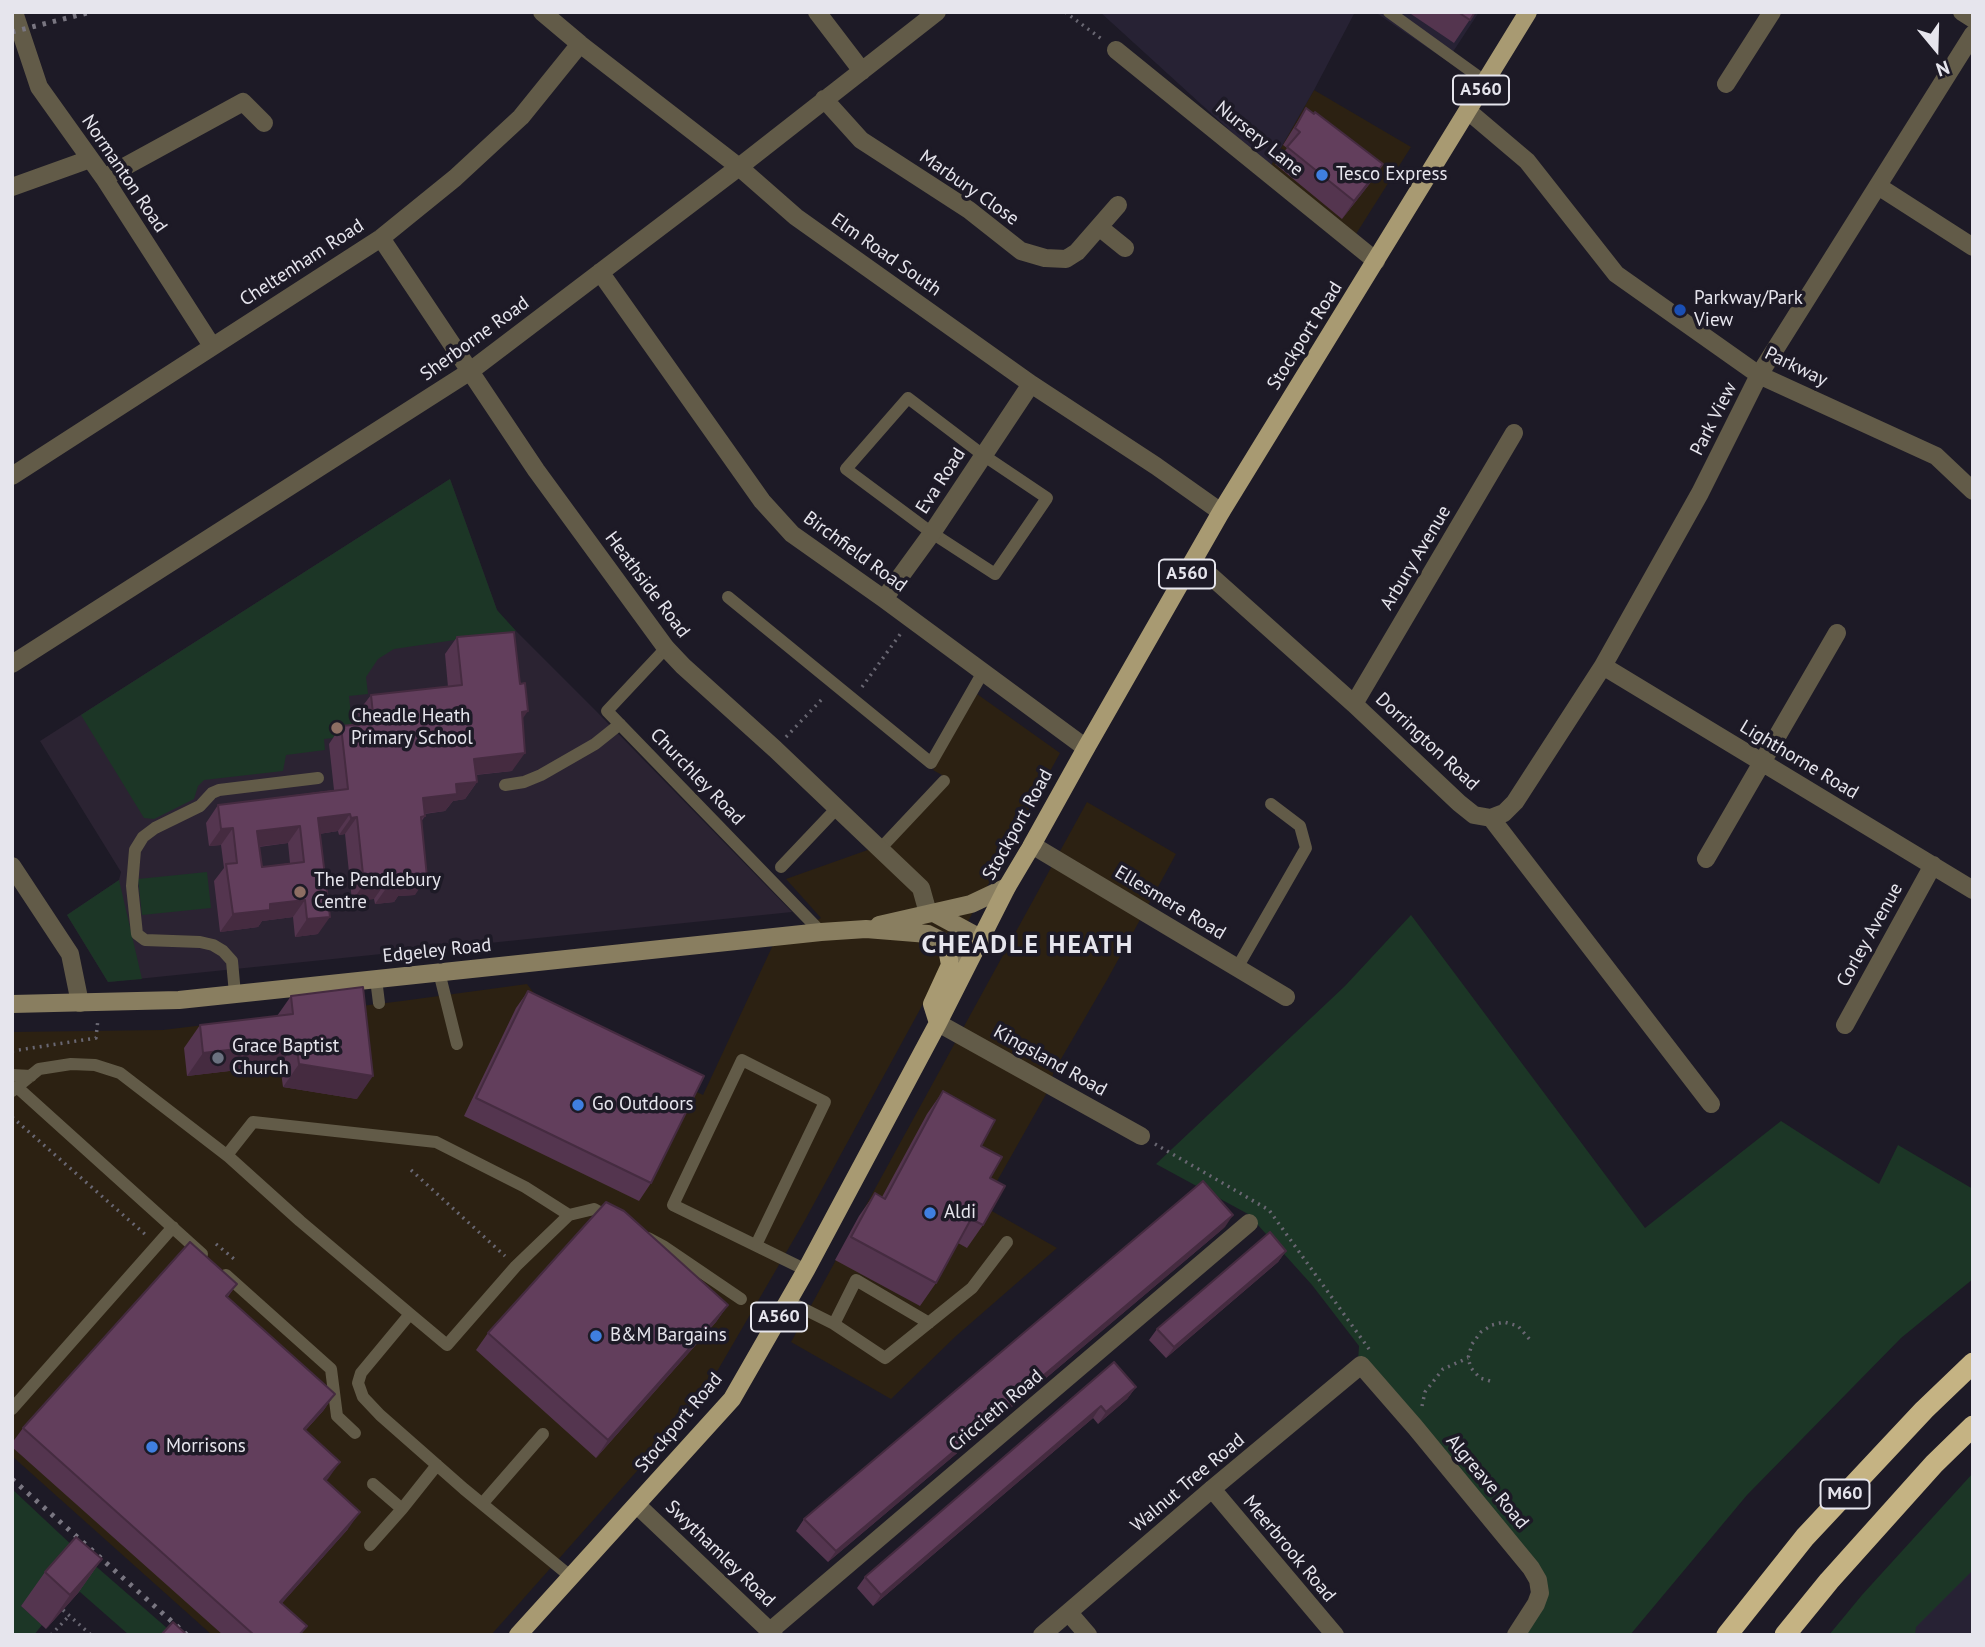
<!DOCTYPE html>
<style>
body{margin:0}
#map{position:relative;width:1985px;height:1647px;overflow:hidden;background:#1d1a26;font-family:"PT Sans",sans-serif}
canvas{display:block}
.frame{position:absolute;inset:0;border:14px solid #e6e5ed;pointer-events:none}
.north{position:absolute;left:1901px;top:14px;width:70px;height:70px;-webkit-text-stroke:5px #1d1a26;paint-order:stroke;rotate:161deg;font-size:19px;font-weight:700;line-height:28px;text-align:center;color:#e6e5ed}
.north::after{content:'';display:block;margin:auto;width:24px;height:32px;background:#e6e5ed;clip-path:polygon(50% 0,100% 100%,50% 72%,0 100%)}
</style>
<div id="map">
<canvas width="1985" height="1647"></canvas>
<div class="frame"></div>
<div class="north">N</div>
</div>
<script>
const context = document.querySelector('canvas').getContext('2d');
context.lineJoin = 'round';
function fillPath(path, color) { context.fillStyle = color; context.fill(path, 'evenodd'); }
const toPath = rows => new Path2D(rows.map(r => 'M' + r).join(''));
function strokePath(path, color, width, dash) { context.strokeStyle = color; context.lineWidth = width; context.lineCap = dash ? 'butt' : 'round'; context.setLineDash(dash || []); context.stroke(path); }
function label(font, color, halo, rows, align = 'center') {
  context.font = font + ' "PT Sans",sans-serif'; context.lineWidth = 7; context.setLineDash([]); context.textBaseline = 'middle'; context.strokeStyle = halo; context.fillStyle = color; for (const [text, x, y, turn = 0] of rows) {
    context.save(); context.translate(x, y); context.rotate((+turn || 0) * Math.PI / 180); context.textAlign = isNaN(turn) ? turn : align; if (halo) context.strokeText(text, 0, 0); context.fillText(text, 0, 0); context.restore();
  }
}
fillPath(toPath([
 [1314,90,1411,147,1356,234,1270,167],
 [977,694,1060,753,805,1220,701,1399,491,1635,212,1635,12,1456,12,1032,163,1030,402,1001,527,984,555,1021,703,1095,773,945,821,918,786,879,893,841,949,779,933,770],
 [1087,802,1176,854,1107,980,1054,1071,1049,1089,983,1206,1057,1248,956,1336,891,1399,791,1342]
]), '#2c2112');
fillPath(toPath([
 [1100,12,1355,12,1314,90,1270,167],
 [1375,12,1479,12,1447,61],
 [1973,1525,1973,1635,1861,1635]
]), '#272234');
fillPath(toPath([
 [450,479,497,610,501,616,598,713,792,912,108,982,67,915,119,880,121,872,40,741]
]), '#2b2332');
fillPath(toPath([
 [450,479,497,610,516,631,394,649,378,659,366,677,368,694,349,696,352,724,347,725,348,736,324,739,325,750,286,755,283,771,204,780,198,786,194,799,154,819,144,818,81,715],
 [207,872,211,908,142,915,138,879],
 [119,880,142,979,108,982,67,915],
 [1411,915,1645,1228,1781,1121,1879,1184,1898,1145,1973,1189,1973,1279,1901,1338,1747,1495,1630,1635,1522,1635,1545,1598,1358,1362,1359,1346,1312,1285,1248,1214,1156,1164,1345,986],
 [1973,1473,1973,1570,1916,1627,1915,1635,1829,1635,1862,1595],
 [12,1489,76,1549,175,1635,129,1635,80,1592,78,1593,53,1571,21,1606,42,1625,34,1635,12,1635]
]), '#1c3626');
strokePath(toPath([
 [1065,12,1103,40],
 [862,687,901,633],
 [786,737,824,697],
 [12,1051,96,1038,98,1019],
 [12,1117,147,1236],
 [1155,1144,1269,1210,1369,1349],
 [411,1170,505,1256],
 [216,1244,234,1259],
 [1490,1381,1480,1378,1471,1368,1468,1358,1472,1344,1481,1332,1492,1325,1504,1322,1518,1326,1531,1341],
 [1422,1406,1425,1392,1443,1369,1468,1358],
 [63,1610,91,1635],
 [51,1635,69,1616]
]), '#696772', 3.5, [2, 5]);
strokePath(toPath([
 [1389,12,1486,82],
 [908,398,983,455,1047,498,995,574,932,533,846,469,908,398],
 [728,597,931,763,983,672],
 [666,648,607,711,821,932],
 [505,785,524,782,541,775,595,744,620,724],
 [880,849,944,781],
 [781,867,837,808],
 [1237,968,1306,848,1300,826,1271,804],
 [439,972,457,1044],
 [376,979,379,1003],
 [235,994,232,961,223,951,213,945,200,942,145,940,137,934,132,886,135,850,143,837,155,828,200,806,212,793,219,790,318,778],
 [12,1075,31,1076],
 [18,1088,202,1254],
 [12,1091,39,1069,71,1064,95,1065,120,1073,229,1157,300,1221,410,1314,361,1373,358,1383,363,1397,380,1415,464,1489,570,1576],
 [227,1155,253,1122,436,1142,525,1187,569,1215,594,1209,610,1218],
 [648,1238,663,1246,741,1299],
 [756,1245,825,1102,742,1060,673,1205,806,1270],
 [226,1275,331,1369,337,1416,355,1433],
 [788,1301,834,1324,885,1358,972,1288,1007,1242],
 [410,1314,447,1345,516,1266,569,1215],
 [834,1324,856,1280,929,1323],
 [12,1409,173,1227],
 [373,1484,402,1509],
 [482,1504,543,1434],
 [370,1545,402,1509,437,1465]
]), '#625b48', 12);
strokePath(toPath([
 [14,12,39,87,104,178,212,346],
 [542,12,580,44,739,167,796,217,1031,384,1156,466,1221,512],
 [817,12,862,71],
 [1962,12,1973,19],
 [1116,50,1376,261],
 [1726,84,1772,12],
 [824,99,861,140,969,210,1021,251,1045,258,1066,259,1077,252,1118,205],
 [1468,111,1527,161,1616,274,1759,375,1936,456,1973,491],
 [104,178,243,102,264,123],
 [1878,186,1973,247],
 [12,187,90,159],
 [1099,227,1125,248],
 [381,238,536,470,666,648,683,666,775,749,921,888,928,913],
 [600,272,762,501,792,534,884,599,1086,748],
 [12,476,381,238,455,178,521,117,580,44],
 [1194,561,1354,704,1459,803,1474,815,1491,818,1711,1104],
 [884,599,932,533,1031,384],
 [12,664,469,372,739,167,937,12],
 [1603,666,1973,890],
 [1354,704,1514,433],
 [1491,818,1504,813,1515,802,1603,666,1700,493,1759,375,1973,34],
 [1032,845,1286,997],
 [1706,859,1837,633],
 [12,866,70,954,80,1003],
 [938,1023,1141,1136],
 [1845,1025,1933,865],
 [1212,1489,1335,1635],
 [637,1505,774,1635],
 [1069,1613,1088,1635],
 [770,1631,1249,1223],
 [1042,1635,1212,1489,1361,1365,1415,1427,1531,1568,1538,1580,1540,1593,1536,1604,1516,1635]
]), '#625b48', 18);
strokePath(toPath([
 [934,913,982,939],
 [879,925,971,904,1007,887],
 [12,1004,179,1000,821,932,866,929,928,934,938,939,963,954,974,952]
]), '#897e60', 18);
strokePath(toPath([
 [938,1023,932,1004,950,965,946,943],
 [518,1635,732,1399,806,1270,938,1023,1007,887,1032,845,1086,748,1221,512,1528,12]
]), '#a89a72', 18);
strokePath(toPath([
 [1727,1635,1805,1537,1924,1410,1973,1363],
 [1785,1635,1829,1581,1934,1464,1973,1426]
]), '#c5b383', 21);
strokePath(toPath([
 [12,32,91,12],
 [12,1479,187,1635]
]), '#797681', 5, [3.5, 7]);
fillPath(toPath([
 [1408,12,1475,12,1454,43],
 [1306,108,1371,182,1342,219,1275,164,1287,148,1283,145],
 [457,637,523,719,512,771,476,775,477,782,465,799,453,801,445,811,425,814,425,816,421,822,415,895,398,896,394,902,375,904,374,899,352,901,345,834,339,835,338,831,319,834,318,934,295,937,293,917,262,921,258,927,220,932,214,881,224,868,221,845,209,846,206,823,218,805,334,790,329,744,341,726,360,724,358,712,371,695,448,687,445,654],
 [288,843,290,863,262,867,259,847],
 [528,991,651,1183,639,1201,464,1116,516,1008],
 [291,996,357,1099,283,1087,280,1065,187,1076,184,1048,200,1025,277,1016],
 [943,1091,981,1146,990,1178,983,1225,967,1248,958,1243,936,1283,920,1306,835,1260,859,1216,875,1193,882,1197,927,1114],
 [1225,1227,828,1562,796,1531,804,1519],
 [1286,1251,1278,1262,1166,1358,1149,1340,1157,1329],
 [237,1284,227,1298,335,1394,323,1411,305,1431,326,1481,348,1529,282,1603,301,1635,223,1635,12,1447,12,1443,23,1428],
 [728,1305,716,1322,596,1458,476,1350,488,1333],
 [1114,1362,1136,1387,1127,1399,1098,1424,1093,1418,873,1606,857,1588,865,1577],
 [102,1559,78,1593,46,1629,21,1606,45,1572]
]), '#54354f');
fillPath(toPath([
 [1383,164,1371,182,1342,219,1354,201],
 [528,711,516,728,522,712],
 [525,753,512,771,462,776,474,759],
 [477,782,465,799,453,801,445,811,411,815,423,798,456,784],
 [350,814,338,831,305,836,318,818],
 [357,817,345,834,339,835,351,818],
 [300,826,288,843,245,848,257,831],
 [233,828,221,845,209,846,221,829],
 [427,877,415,895,398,896,394,902,375,904,387,887,405,880],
 [386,882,374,899,352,901,364,884],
 [305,900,293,917,262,921,258,927,220,932,233,914,270,904],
 [330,917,318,934,295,937,307,919],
 [296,1042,280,1065,187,1076,203,1053],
 [299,1064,373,1076,357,1099,283,1087],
 [1233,1215,1225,1227,828,1562,836,1551],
 [1286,1251,1278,1262,1166,1358,1174,1347],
 [728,1305,716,1322,596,1458,608,1440],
 [1136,1387,1127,1399,1098,1424,1106,1412],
 [335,1394,323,1411,291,1446,304,1429],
 [1101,1406,1093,1418,873,1606,881,1595],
 [340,1462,328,1479,312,1496,324,1479],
 [360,1512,348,1529,268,1619,280,1602],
 [102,1559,78,1593,46,1629,70,1595]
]), '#452b40');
const building = toPath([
 [1458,12,1475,12,1470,20,1458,12],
 [1306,108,1314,114,1315,112,1383,164,1354,201,1287,147,1300,132,1295,128,1306,108],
 [514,632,520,684,525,683,528,711,522,712,525,753,474,759,477,782,456,784,457,794,423,798,425,816,421,817,427,877,405,880,406,885,387,887,386,882,364,884,357,817,351,818,350,814,318,818,330,917,307,919,305,900,270,904,270,910,233,914,226,864,237,863,233,828,221,829,218,805,348,789,341,726,374,723,371,695,462,685,457,637,514,632],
 [300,826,304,862,262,867,257,831,300,826],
 [363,987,373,1076,299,1064,296,1042,203,1053,200,1025,293,1014,291,996,363,987],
 [528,991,704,1076,651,1183,476,1098,528,991],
 [943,1091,995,1120,981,1146,1002,1157,990,1178,1005,1186,983,1225,971,1219,936,1283,851,1237,875,1193,885,1199,943,1091],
 [1203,1181,1233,1215,836,1551,804,1519,1203,1181],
 [606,1202,624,1211,728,1305,608,1440,488,1333,606,1202],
 [1270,1232,1286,1251,1174,1347,1157,1329,1270,1232],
 [190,1242,237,1284,226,1296,335,1394,304,1429,340,1462,324,1479,360,1512,280,1602,307,1626,299,1635,254,1635,23,1428,190,1242],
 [1114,1362,1136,1387,1106,1412,1101,1406,881,1595,865,1577,1114,1362],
 [76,1537,102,1559,70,1595,45,1572,76,1537],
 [173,1622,187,1635,161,1635,173,1622]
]);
fillPath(building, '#623e5c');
strokePath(building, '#452b40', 2);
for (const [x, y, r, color] of [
 [1322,175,7,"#3f7fe0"],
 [1680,310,7,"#1a4fb4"],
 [337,728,7,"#8d6e63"],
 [300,892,7,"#8d6e63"],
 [218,1058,7,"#6b7280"],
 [578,1105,7,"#3f7fe0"],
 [930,1213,7,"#3f7fe0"],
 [596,1336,7,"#3f7fe0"],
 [152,1447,7,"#3f7fe0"]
]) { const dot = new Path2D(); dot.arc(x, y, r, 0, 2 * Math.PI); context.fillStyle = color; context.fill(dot); strokePath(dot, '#1d1a26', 2.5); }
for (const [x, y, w] of [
 [1481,90,56],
 [1187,574,56],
 [779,1317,56],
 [1845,1494,49]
]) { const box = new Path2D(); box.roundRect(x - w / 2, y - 14.5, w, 29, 5); context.fillStyle = '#1d1a26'; context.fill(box); strokePath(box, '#e6e5ed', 2); }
label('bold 18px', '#e6e5ed', null, [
 ["A560",1481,90],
 ["A560",1187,574],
 ["A560",779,1317],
 ["M60",1845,1494]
]);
label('19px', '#e6e5ed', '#1d1a26', [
 ["Nursery Lane",1259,139,39],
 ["Normanton Road",124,174,56],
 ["Marbury Close",969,188,35],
 ["Elm Road South",886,255,35],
 ["Cheltenham Road",302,263,-33],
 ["Stockport Road",1305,336,-58],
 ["Sherborne Road",475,339,-36],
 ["Parkway",1796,367,26],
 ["Park View",1714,419,-63],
 ["Eva Road",941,481,-57],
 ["Birchfield Road",855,552,36],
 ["Arbury Avenue",1416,558,-59],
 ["Heathside Road",647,585,53],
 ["Dorrington Road",1427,742,43],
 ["Lighthorne Road",1799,760,31],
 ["Churchley Road",697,777,46],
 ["Stockport Road",1018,825,-61],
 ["Ellesmere Road",1170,903,31],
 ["Corley Avenue",1870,935,-61],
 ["Edgeley Road",437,951,-6],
 ["Kingsland Road",1050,1061,29],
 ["Criccieth Road",996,1411,-40],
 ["Stockport Road",679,1423,-50],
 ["Algreave Road",1487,1482,50],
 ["Walnut Tree Road",1188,1483,-40],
 ["Meerbrook Road",1289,1549,50],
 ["Swythamley Road",720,1554,44]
]);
label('19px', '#e6e5ed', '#1d1a26', [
 ["Tesco Express",1336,175],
 ["Parkway/Park",1694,299],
 ["View",1694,321],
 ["Cheadle Heath",351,717],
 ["Primary School",351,739],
 ["The Pendlebury",314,881],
 ["Centre",314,903],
 ["Grace Baptist",232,1047],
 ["Church",232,1069],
 ["Go Outdoors",592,1105],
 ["Aldi",944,1213],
 ["B&M Bargains",610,1336],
 ["Morrisons",166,1447]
], 'left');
context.letterSpacing = '2px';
label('bold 26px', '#e6e5ed', '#1d1a26', [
 ["CHEADLE HEATH",1028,946]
]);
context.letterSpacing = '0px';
</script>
